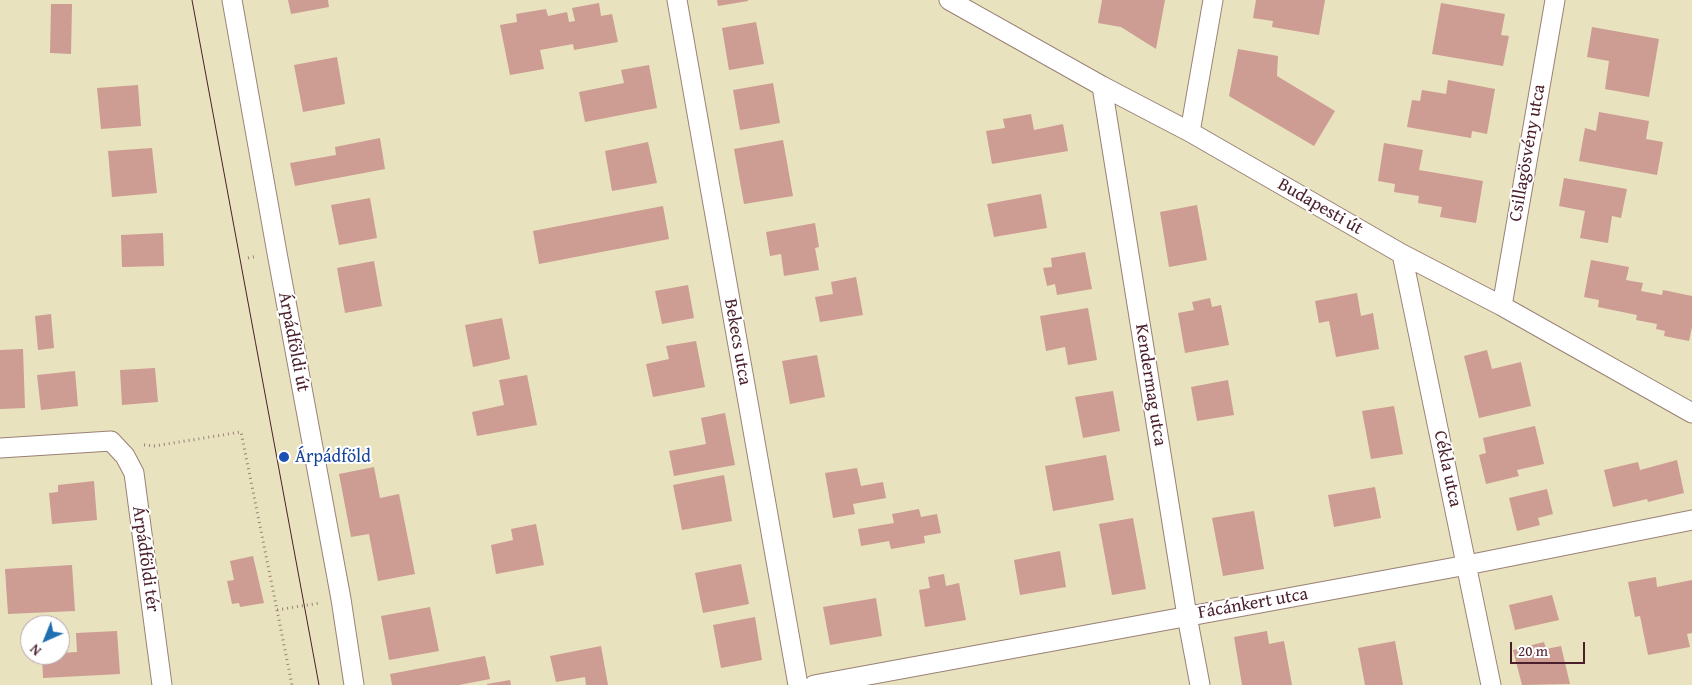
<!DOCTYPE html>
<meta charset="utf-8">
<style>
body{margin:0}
#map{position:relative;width:1692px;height:685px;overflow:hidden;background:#e9e2bf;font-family:"Gentium Book Plus",serif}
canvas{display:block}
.north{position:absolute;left:20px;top:615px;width:50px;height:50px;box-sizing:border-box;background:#fff;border:1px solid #b7a5aa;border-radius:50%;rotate:224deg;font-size:14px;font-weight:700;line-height:20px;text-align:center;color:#4a1f2b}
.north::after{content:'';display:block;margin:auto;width:18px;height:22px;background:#1f6fb2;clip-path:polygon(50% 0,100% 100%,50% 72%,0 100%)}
.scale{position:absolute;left:1510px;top:642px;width:75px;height:22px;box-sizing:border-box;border:2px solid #4a1f2b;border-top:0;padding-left:6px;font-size:15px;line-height:18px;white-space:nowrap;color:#4a1f2b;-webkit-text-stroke:4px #fff;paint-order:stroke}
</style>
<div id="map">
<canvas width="1692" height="685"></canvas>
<div class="north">N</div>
<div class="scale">20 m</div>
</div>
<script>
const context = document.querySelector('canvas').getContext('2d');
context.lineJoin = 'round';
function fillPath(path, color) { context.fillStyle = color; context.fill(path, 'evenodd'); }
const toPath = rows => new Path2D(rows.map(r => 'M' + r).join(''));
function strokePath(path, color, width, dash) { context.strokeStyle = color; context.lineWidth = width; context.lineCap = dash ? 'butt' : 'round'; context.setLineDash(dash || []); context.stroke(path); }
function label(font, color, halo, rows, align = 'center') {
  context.font = font + ' "Gentium Book Plus",serif'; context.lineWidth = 4; context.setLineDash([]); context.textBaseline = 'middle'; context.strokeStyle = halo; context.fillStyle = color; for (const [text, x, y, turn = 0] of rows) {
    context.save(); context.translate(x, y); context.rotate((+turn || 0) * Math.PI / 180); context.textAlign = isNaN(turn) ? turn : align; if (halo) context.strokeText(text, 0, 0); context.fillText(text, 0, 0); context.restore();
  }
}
fillPath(toPath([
 [288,0,328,0,329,7,291,14],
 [717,0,748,0,748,1,718,6],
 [1102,0,1165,0,1156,49,1121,27,1098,23],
 [1256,0,1325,0,1319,35,1272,27,1273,21,1253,18],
 [599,3,601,16,612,14,618,42,574,50,573,44,540,50,544,69,510,75,500,25,517,22,516,14,546,9,548,16,567,12,569,22,575,21,572,8],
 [1441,3,1505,14,1501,35,1509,36,1503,66,1432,54],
 [51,4,72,4,71,54,50,53],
 [756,22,764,64,729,70,722,28],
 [1592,27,1659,39,1649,97,1605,89,1609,61,1587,57],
 [1238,49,1278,56,1277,76,1335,111,1314,146,1229,96],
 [337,57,345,104,303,112,294,65],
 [649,65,657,108,585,122,579,92,624,83,621,70],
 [1448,80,1495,89,1487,134,1472,131,1471,138,1407,127,1412,100,1420,101,1422,90,1446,94],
 [773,83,780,123,740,130,733,90],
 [138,85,141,126,101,129,97,88],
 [1599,112,1649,121,1646,139,1663,142,1657,175,1579,161,1585,128,1596,131],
 [1031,114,1034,130,1063,124,1068,151,992,164,986,131,1005,128,1003,119],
 [380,138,385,169,295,186,290,163,336,155,335,147],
 [783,140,793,196,744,204,734,149],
 [648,142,657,183,612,191,605,151],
 [1384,143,1423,150,1419,170,1483,181,1476,223,1440,217,1442,207,1418,203,1419,196,1394,192,1395,184,1378,181],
 [152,148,157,193,112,197,108,151],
 [1564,178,1627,189,1621,218,1612,216,1608,243,1580,238,1585,211,1559,206],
 [1041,194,1047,228,994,237,987,204],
 [370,198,377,238,339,245,331,205],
 [1197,205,1207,260,1169,267,1160,212],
 [663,206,669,239,539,264,533,231],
 [815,223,819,247,815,248,819,270,784,276,781,254,770,256,766,232],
 [163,233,164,266,122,267,121,235],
 [1085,252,1092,289,1057,295,1055,284,1047,286,1043,268,1052,267,1051,258],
 [1591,260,1629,267,1626,280,1643,283,1641,291,1662,295,1663,290,1692,296,1692,327,1689,341,1664,336,1665,331,1656,329,1657,324,1636,320,1637,315,1598,307,1599,300,1584,297],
 [374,261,382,306,345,313,337,268],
 [856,277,863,315,820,322,815,297,833,294,831,282],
 [688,285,694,318,662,324,655,291],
 [1357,293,1361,316,1373,313,1379,349,1336,357,1329,321,1319,323,1315,301],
 [1210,298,1212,307,1221,305,1229,345,1185,353,1178,313,1194,310,1192,302],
 [1088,308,1097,360,1068,365,1065,347,1046,351,1040,316],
 [51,314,54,348,38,350,35,316],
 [502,318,510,359,473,367,465,325],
 [696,341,705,387,653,397,646,364,669,359,666,346],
 [23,349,25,408,0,409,0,350],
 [1487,350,1492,369,1521,362,1531,406,1479,418,1464,356],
 [817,355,825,397,790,404,782,361],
 [155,368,158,402,122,405,120,370],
 [75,371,78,406,41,410,37,375],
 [527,375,537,425,477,436,472,412,504,405,499,380],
 [1228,380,1234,415,1197,421,1191,387],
 [1113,391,1120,431,1083,438,1075,397],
 [1394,406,1403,454,1371,459,1362,411],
 [725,413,735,465,674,476,669,451,706,444,701,418],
 [1535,426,1544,464,1517,470,1519,476,1486,484,1479,455,1486,453,1483,438],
 [1106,455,1114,500,1053,511,1045,466],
 [1677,460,1684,493,1648,502,1647,499,1613,507,1604,470,1638,462,1640,470],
 [374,467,380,498,399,494,415,574,378,581,369,534,351,537,339,474],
 [857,468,861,486,883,482,886,498,853,504,855,514,833,518,825,473],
 [724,475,732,521,682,530,673,485],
 [94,481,97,520,52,524,49,493,58,492,58,485],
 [1375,487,1381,518,1334,527,1328,495],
 [1547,489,1553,514,1538,518,1540,525,1517,531,1509,498],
 [919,509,921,517,937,514,941,533,924,536,925,543,891,549,889,541,861,546,858,529,894,523,892,514],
 [1254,511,1264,569,1223,576,1212,518],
 [1133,518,1146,589,1112,595,1099,524],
 [536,524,544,565,496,574,491,545,513,540,511,529],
 [1060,551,1066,587,1020,595,1014,560],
 [253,556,264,603,240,607,239,603,232,604,227,581,234,580,230,561],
 [741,564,749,604,703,613,695,573],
 [72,565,75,611,8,614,5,569],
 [944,574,946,586,959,583,966,620,925,627,919,590,930,588,928,577],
 [1656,577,1657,587,1692,580,1692,633,1687,634,1690,647,1648,655,1640,616,1635,617,1628,582],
 [1552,595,1559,620,1515,630,1509,605],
 [876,598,882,636,830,645,823,607],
 [430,607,439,651,389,660,381,616],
 [755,617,762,660,721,668,713,625],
 [117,631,120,674,43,678,42,655,60,655,60,653,77,652,76,633],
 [1267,631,1269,644,1284,641,1292,685,1242,685,1234,637],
 [1395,641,1403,685,1365,685,1358,648],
 [1544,642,1546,649,1561,646,1570,684,1522,685,1513,650],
 [601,646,608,685,586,685,585,677,556,682,550,656],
 [485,656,490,679,459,685,392,685,390,674],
 [510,680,511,685,487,685,487,684]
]), '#cd9c92');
const minor = toPath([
 [232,0,277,253,341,599,354,685],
 [677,0,798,685],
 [949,0,1102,86,1190,132,1402,254,1502,306,1692,413],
 [1102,86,1187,616,1200,685],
 [1190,132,1213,0],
 [1402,254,1491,685],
 [1502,306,1555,0],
 [0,448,111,441,125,456,134,473,162,685],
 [814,685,1467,565,1692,520]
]);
strokePath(minor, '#9a8075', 21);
strokePath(toPath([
 [248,258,257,256],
 [144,445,154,446,241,432,277,610,320,603],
 [277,610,292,685]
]), '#9a8075', 3, [1, 4]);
strokePath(minor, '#fff', 19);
strokePath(toPath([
 [192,0,319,685]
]), '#4a1f2b', 1);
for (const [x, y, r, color] of [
 [284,457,6,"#1a4fb4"]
]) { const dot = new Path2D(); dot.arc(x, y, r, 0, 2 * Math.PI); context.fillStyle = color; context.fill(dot); strokePath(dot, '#fff', 2); }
label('18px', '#4a1f2b', '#fff', [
 ["Csillagösvény utca",1528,153,-80],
 ["Budapesti út",1320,207,30],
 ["Árpádföldi út",293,342,79],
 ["Bekecs utca",737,342,80],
 ["Kendermag utca",1150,385,81],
 ["Cékla utca",1447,469,78],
 ["Árpádföldi tér",145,559,82],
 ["Fácánkert utca",1253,604,-10]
]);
label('18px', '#164399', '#fff', [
 ["Árpádföld",295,457]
], 'left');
</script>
